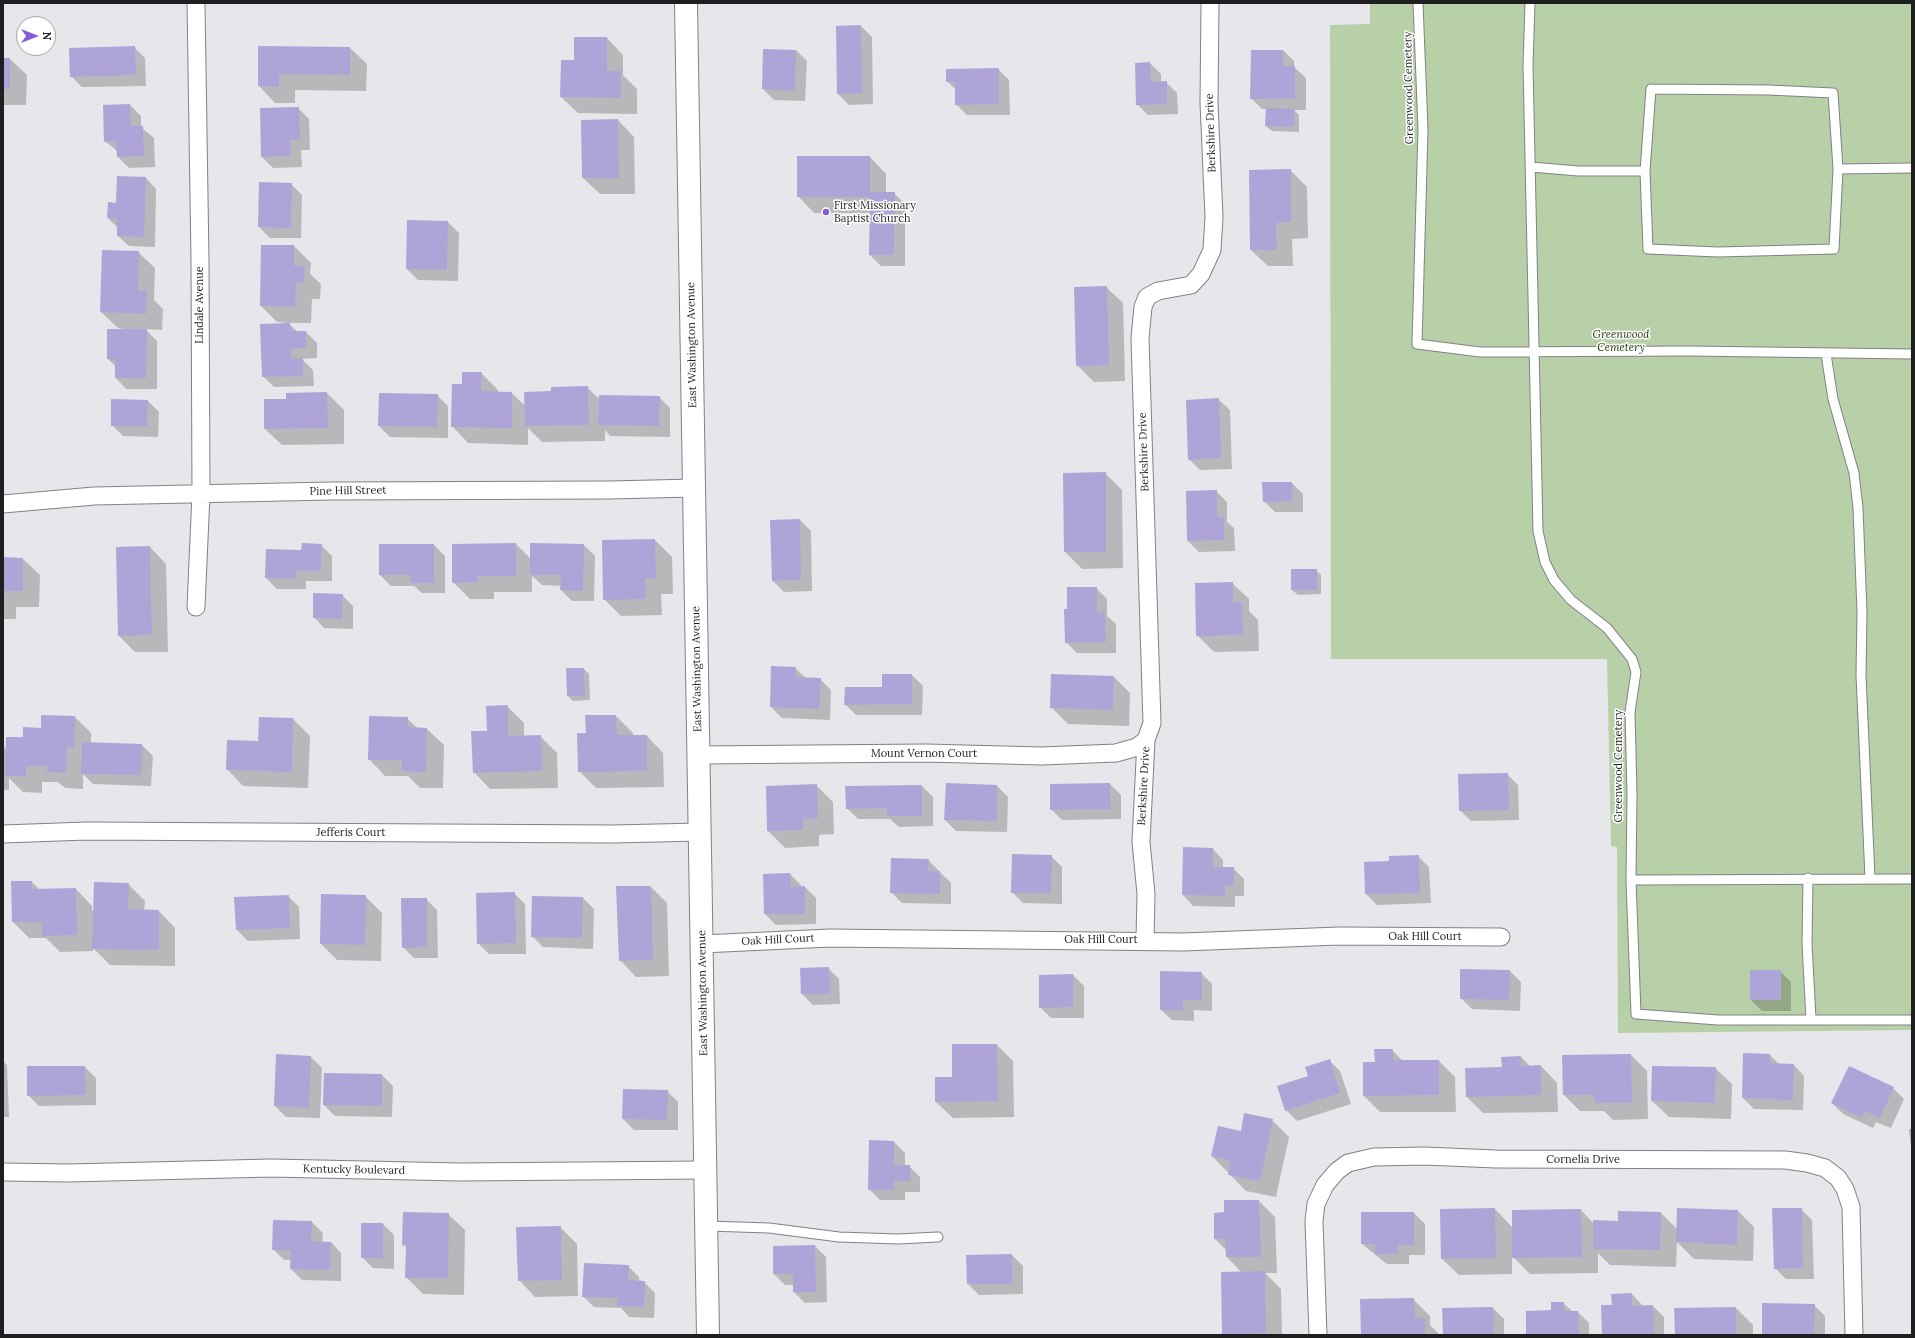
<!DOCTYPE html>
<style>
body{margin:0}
#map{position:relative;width:1915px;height:1338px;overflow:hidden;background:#e7e6ea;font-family:Lora,serif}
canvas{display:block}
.frame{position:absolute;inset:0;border:4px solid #1f1f21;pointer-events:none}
.north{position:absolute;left:16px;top:16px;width:40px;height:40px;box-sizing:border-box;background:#fff;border:1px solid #a5a5a6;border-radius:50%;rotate:90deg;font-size:11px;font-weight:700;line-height:16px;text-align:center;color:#1f1f21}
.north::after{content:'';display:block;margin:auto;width:14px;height:18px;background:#865cd6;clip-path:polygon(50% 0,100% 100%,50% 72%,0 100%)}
</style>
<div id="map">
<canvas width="1915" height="1338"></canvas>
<div class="frame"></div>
<div class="north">N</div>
</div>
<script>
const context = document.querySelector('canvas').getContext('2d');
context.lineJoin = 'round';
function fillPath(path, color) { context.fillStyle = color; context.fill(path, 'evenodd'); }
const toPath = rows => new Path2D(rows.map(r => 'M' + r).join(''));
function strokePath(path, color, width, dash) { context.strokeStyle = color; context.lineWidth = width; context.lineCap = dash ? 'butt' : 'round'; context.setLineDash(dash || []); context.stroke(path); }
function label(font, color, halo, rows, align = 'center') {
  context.font = font + ' Lora,serif'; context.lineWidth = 3; context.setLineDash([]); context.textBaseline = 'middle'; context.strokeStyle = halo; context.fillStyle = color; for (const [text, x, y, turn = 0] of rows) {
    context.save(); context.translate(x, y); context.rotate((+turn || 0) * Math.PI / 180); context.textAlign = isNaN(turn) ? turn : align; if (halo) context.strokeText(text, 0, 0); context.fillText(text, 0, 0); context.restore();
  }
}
fillPath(toPath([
 [1370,3,1912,3,1912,1030,1618,1033,1617,847,1611,846,1607,659,1331,659,1330,25,1370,24]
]), '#b8d0a8');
fillPath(toPath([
 [861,26,872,37,873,104,849,105,838,94],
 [607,38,623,55,623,75,637,89,637,114,578,113,561,97,575,61],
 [134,47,145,58,146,86,82,87,71,76],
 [259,47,350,48,367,64,366,91,295,90,295,103,275,103,259,86],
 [796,50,807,61,805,101,774,100,763,89],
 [1283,50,1294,61,1294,67,1306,78,1306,110,1294,110,1299,115,1299,132,1272,131,1266,126,1267,109,1262,109,1251,98],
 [3,59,10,59,27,75,26,105,3,105],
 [1150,63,1161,74,1161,83,1166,82,1177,93,1178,114,1148,115,1137,104],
 [998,69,1009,80,1010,115,967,115,956,104,956,90,947,81],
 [130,105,141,116,141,127,154,138,155,167,129,168,118,157,118,152,105,141],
 [298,108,309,119,310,150,301,150,302,167,273,168,262,157],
 [618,120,634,137,635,194,600,194,583,178],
 [870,157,886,174,886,193,894,193,905,204,905,266,881,266,870,255,871,213,814,213,798,196],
 [1290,170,1307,187,1308,238,1292,239,1293,266,1268,266,1251,250],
 [146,178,156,189,155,247,129,246,118,236,118,228,108,218],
 [291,184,302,195,301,238,270,238,259,227],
 [448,222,459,233,458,281,418,280,407,269],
 [262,246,294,246,311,263,310,274,321,284,320,299,312,299,311,323,288,323,298,332,306,332,317,343,317,358,302,359,313,370,314,386,274,387,263,376,288,323,277,322,261,306],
 [138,252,155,268,154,300,163,309,162,330,145,329,157,341,157,389,126,389,116,378,116,367,108,359,123,329,118,328,101,312],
 [1106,287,1123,303,1125,381,1094,382,1077,365],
 [481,373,498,390,498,393,512,393,525,406,587,387,600,400,659,397,670,408,670,437,610,436,605,430,605,441,542,442,528,428,528,445,468,443,452,426,463,385],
 [327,393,344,410,344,444,282,445,265,429,287,400],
 [437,395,448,406,448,438,390,437,379,426],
 [1219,400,1230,410,1232,469,1200,470,1189,459],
 [148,401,159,412,158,437,123,436,112,425],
 [1105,473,1122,490,1123,568,1082,569,1065,552,1064,474],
 [1292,483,1303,494,1303,512,1275,512,1264,501],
 [1216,491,1227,502,1227,522,1234,528,1235,551,1199,552,1188,541],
 [800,520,811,531,812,591,784,592,773,581,771,521],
 [655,540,672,557,673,594,661,594,662,615,621,616,604,599],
 [516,544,531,559,584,545,595,556,594,601,572,601,561,590,561,586,542,585,532,576,532,592,494,592,494,599,470,599,453,582],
 [321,545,332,556,332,581,306,581,306,589,277,589,266,578,302,551],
 [434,545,445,556,445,593,422,593,414,586,391,586,380,575],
 [150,547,166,564,168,652,135,652,119,636],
 [3,558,23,559,40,575,39,607,16,607,16,619,3,619],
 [1316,570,1321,575,1321,594,1298,595,1292,590],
 [1232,583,1249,599,1249,611,1258,620,1259,651,1214,652,1197,635],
 [1096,588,1107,599,1107,616,1116,624,1116,653,1077,653,1066,642],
 [342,595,353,606,353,629,324,628,314,617],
 [795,668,806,678,820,679,831,690,830,720,782,718,771,707],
 [584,669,589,674,590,700,573,701,568,696],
 [912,675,923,686,922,715,856,715,845,704],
 [1114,677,1130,693,1129,726,1068,724,1051,707],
 [507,706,524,723,524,737,540,736,557,753,558,788,490,789,474,772,488,732],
 [616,716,633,733,633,736,647,736,663,753,664,787,596,788,579,771,587,734],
 [75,717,91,733,91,743,142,745,153,756,151,786,93,784,83,774,83,789,65,788,58,782,42,782,42,793,23,792,9,778,9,790,3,790,3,746,7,750,42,729],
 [407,718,418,729,427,729,444,745,443,788,420,788,408,776,385,776,369,759],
 [293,719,310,736,308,788,243,786,227,769,259,742],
 [1507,774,1518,785,1519,820,1471,821,1460,810],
 [1110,784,1121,795,1121,819,1062,820,1051,809],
 [816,785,833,802,834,834,819,835,819,846,785,848,768,831,767,787],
 [922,786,933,797,933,826,899,827,890,819,858,819,847,808],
 [997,786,1008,797,1007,832,956,831,945,820],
 [1213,849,1223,860,1223,868,1233,868,1244,879,1244,896,1235,896,1235,907,1193,906,1183,895],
 [1051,856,1062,867,1062,904,1023,903,1012,892],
 [1418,856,1429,867,1431,903,1377,905,1366,894,1365,863,1390,862],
 [928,860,951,883,951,904,902,903,891,892],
 [790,874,801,885,801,888,805,887,816,898,816,924,776,925,765,914,764,875],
 [32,882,40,890,76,889,92,906,92,911,128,884,145,901,144,911,159,911,175,928,175,966,110,965,93,948,93,951,60,952,46,938,29,938,13,922],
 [651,887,667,903,669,976,636,977,620,960],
 [514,893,525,904,526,954,489,954,478,943],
 [288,896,299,907,300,939,248,941,237,930],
 [365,896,382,913,381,961,337,960,321,944],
 [583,898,594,909,593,949,543,947,532,936],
 [426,899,437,910,438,958,414,958,403,947],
 [828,968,839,979,840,1004,813,1005,802,994],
 [1510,971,1521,982,1520,1011,1472,1009,1461,998],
 [1780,971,1791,982,1791,1011,1762,1011,1751,1000],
 [1201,973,1212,984,1212,1011,1194,1010,1194,1021,1172,1020,1161,1010],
 [1073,975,1084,986,1084,1018,1051,1018,1040,1007],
 [997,1045,1013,1061,1014,1117,953,1118,936,1102,953,1078],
 [1392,1050,1403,1061,1439,1061,1455,1077,1456,1112,1380,1112,1364,1096,1376,1063],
 [1744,1054,1770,1055,1780,1065,1794,1065,1804,1076,1803,1110,1754,1109,1743,1098],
 [277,1055,311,1057,322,1068,320,1118,286,1117,275,1106],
 [1631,1055,1647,1071,1648,1119,1613,1120,1604,1111,1580,1111,1564,1095],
 [1521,1057,1530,1066,1541,1066,1557,1083,1558,1112,1483,1113,1466,1096],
 [1329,1060,1340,1071,1351,1104,1297,1121,1286,1110,1310,1077],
 [3,1061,7,1065,9,1117,3,1117],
 [85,1067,96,1078,96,1105,39,1106,28,1095],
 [1715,1068,1732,1084,1731,1119,1669,1117,1652,1101],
 [382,1075,393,1086,392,1117,335,1116,324,1105],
 [1893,1088,1904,1099,1891,1128,1876,1122,1873,1128,1843,1114,1832,1103],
 [667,1091,678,1102,678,1130,634,1130,623,1119],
 [1272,1120,1289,1137,1276,1197,1246,1191,1212,1156,1242,1132],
 [894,1142,905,1153,905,1166,909,1166,920,1177,920,1192,905,1192,905,1200,880,1200,869,1189],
 [1259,1201,1275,1217,1277,1273,1265,1273,1281,1289,1282,1335,1224,1335,1242,1273,1227,1257,1226,1250,1215,1239,1226,1213],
 [1495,1209,1513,1228,1513,1211,1581,1210,1594,1224,1619,1222,1661,1213,1677,1229,1738,1211,1754,1227,1753,1261,1694,1259,1677,1242,1676,1267,1610,1265,1598,1253,1598,1273,1530,1274,1512,1256,1512,1274,1459,1275,1442,1259],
 [1801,1209,1812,1220,1814,1279,1786,1279,1775,1268],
 [1414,1213,1425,1224,1425,1255,1409,1255,1409,1264,1387,1264,1362,1244],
 [448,1214,465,1230,464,1295,423,1294,406,1277,407,1248,404,1245],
 [312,1222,323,1233,322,1242,331,1242,341,1253,341,1281,302,1280,291,1269,292,1260,284,1260,273,1249],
 [383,1224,394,1235,394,1269,373,1268,362,1257],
 [560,1227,577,1244,578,1296,535,1297,519,1280],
 [815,1246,826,1257,827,1302,805,1303,794,1292,794,1285,785,1285,774,1274],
 [1012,1255,1023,1266,1023,1294,979,1295,968,1284,967,1256],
 [628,1266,639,1277,639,1282,644,1282,655,1293,654,1318,629,1317,621,1308,594,1307,583,1296],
 [1632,1294,1643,1306,1653,1306,1664,1317,1664,1335,1603,1335,1613,1306,1613,1295],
 [1413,1299,1430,1316,1430,1325,1440,1335,1362,1334],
 [1563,1303,1573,1312,1578,1312,1589,1323,1589,1335,1527,1335],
 [1814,1305,1825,1316,1825,1335,1763,1335],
 [1493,1308,1504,1319,1504,1335,1444,1335],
 [1736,1308,1753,1325,1753,1335,1676,1335,1675,1309]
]), '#0003');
fillPath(toPath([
 [861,25,862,93,837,94,836,26],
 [574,37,607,37,607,71,621,71,621,98,560,97,561,60,574,60],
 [135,46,136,75,70,77,69,48],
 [258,46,350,47,350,75,279,74,279,87,258,86],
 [763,49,796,50,795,91,762,89],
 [1251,50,1283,50,1283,66,1295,66,1295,99,1250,99],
 [3,58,10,58,10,89,3,89],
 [1150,62,1151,82,1167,81,1167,104,1136,105,1135,63],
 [999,68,999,104,955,105,955,82,946,82,946,69],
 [130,104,131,126,143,126,144,156,117,157,116,141,104,142,103,105],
 [299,107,300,140,290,140,291,156,261,157,260,108],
 [1266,108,1295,109,1294,127,1265,126],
 [618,119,619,178,582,178,581,120],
 [797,156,870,156,870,192,895,192,894,255,869,255,870,197,797,197],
 [1291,169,1291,222,1276,223,1277,250,1250,250,1249,170],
 [117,176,146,177,144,237,117,236,117,219,107,218,108,202,116,203],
 [259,182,292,183,291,228,258,227],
 [407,220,448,221,447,270,406,269],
 [261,245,294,245,294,266,305,266,304,283,296,283,295,307,260,306],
 [102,250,139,251,138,291,147,291,146,314,100,312],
 [1107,286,1109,365,1076,366,1074,287],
 [290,323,291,331,306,331,306,348,291,349,291,359,303,358,303,376,262,377,260,324],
 [107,329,147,329,146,378,115,378,115,359,107,359],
 [462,372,482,372,481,391,512,392,512,428,451,427,452,384,462,384],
 [588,386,589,425,525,426,524,392,551,391,551,387],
 [327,392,328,428,264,429,264,399,286,399,286,393],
 [379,393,438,394,437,427,378,426],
 [599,395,660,396,659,426,598,425],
 [1219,398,1221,458,1188,460,1186,400],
 [111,399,148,400,147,426,111,426],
 [1106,472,1106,552,1064,552,1063,473],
 [1262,482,1292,482,1293,501,1263,502],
 [1217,490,1217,517,1224,517,1224,540,1187,541,1186,491],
 [800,519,801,580,772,581,770,520],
 [655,539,656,578,645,578,646,599,603,600,602,540],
 [302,543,322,544,321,571,296,571,296,579,265,578,266,549,301,550],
 [516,543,516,576,478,576,478,582,452,583,452,544],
 [530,543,584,544,583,591,560,590,561,575,530,575],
 [379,544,434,544,434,583,410,583,410,575,379,575],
 [150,546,152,635,118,636,116,547],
 [3,557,23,558,23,591,3,591],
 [1291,569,1317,569,1317,590,1291,590],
 [1233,582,1233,602,1242,602,1243,635,1196,636,1195,583],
 [1067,587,1097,587,1097,613,1105,612,1106,642,1065,643,1064,609,1067,609],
 [313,593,343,594,342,619,313,618],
 [771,666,796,667,795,677,821,678,819,709,770,707],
 [566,668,584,668,585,696,567,696],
 [882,674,912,674,912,704,844,705,845,687,882,687],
 [1051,674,1114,676,1113,710,1050,708],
 [508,705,508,736,541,735,542,771,473,773,471,731,487,731,486,706],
 [41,715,75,716,74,747,67,747,66,773,47,772,47,766,26,766,26,776,5,776,6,737,23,737,23,727,41,728],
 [585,715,616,715,617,735,647,735,647,771,578,772,577,733,586,733],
 [369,716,408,717,408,727,427,728,426,772,402,771,402,760,368,760],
 [259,717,293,718,292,772,226,770,227,740,258,741],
 [82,742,142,744,141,775,81,774],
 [1508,773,1509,810,1459,811,1458,774],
 [946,783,997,785,997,821,944,820],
 [1110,783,1111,809,1050,810,1050,784],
 [817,784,818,818,803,819,803,830,767,831,766,786],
 [922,785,922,816,887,816,887,808,846,809,845,786],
 [1183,847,1213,848,1213,867,1234,867,1234,886,1225,886,1225,896,1182,895],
 [1012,854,1052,855,1051,893,1011,893],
 [1419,855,1420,893,1365,894,1364,862,1389,861,1389,856],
 [891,858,929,859,928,871,940,871,940,894,890,893],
 [790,873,791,887,805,886,805,914,764,914,763,874],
 [11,881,32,881,32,889,76,888,77,935,42,936,42,922,12,922],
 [94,882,129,883,128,909,159,910,159,950,92,949],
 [616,886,651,886,653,960,619,961],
 [515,892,516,943,477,944,476,893],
 [321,894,366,895,365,945,320,944],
 [289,895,290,928,236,930,234,897],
 [532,896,583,897,582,938,531,937],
 [401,898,427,898,427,947,402,948],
 [829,967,830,994,801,994,800,968],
 [1460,969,1510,970,1509,1000,1460,999],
 [1750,970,1781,970,1781,1000,1750,1000],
 [1160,971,1202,972,1202,1000,1183,1000,1183,1010,1160,1010],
 [1073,974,1073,1007,1039,1008,1039,975],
 [952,1044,997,1044,998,1101,935,1102,935,1077,952,1077],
 [1374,1049,1393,1049,1393,1060,1439,1060,1439,1095,1363,1096,1363,1062,1375,1062],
 [1743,1053,1770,1054,1770,1063,1794,1064,1793,1100,1742,1098],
 [276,1054,311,1056,309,1108,274,1106],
 [1631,1054,1632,1103,1595,1103,1595,1095,1563,1095,1562,1055],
 [1521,1056,1521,1066,1541,1065,1541,1095,1466,1097,1465,1068,1502,1067,1501,1057],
 [1330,1059,1340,1093,1285,1111,1277,1086,1308,1076,1305,1067],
 [27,1066,85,1066,86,1095,27,1096],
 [1652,1066,1716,1067,1715,1103,1651,1101],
 [1849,1066,1894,1087,1880,1118,1865,1111,1862,1118,1831,1103],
 [324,1073,382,1074,382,1106,323,1105],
 [623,1089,668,1090,667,1120,622,1119],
 [1244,1113,1273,1119,1260,1181,1228,1175,1231,1161,1211,1156,1218,1126,1241,1131],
 [1909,1129,1912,1129,1912,1145,1911,1145],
 [869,1140,894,1141,894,1165,910,1165,910,1181,894,1181,894,1190,868,1190],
 [1224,1200,1259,1200,1261,1257,1226,1257,1225,1239,1214,1239,1214,1213,1224,1212],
 [1495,1208,1496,1258,1441,1259,1440,1209],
 [1677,1208,1738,1210,1737,1245,1676,1242],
 [1772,1208,1802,1208,1803,1268,1774,1269],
 [1581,1209,1582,1257,1512,1258,1512,1210],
 [1618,1211,1661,1212,1660,1250,1593,1249,1593,1220,1618,1221],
 [403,1212,449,1213,448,1278,405,1278,406,1246,402,1245],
 [1361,1212,1414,1212,1414,1245,1398,1245,1398,1254,1375,1254,1375,1244,1361,1244],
 [273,1220,312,1221,311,1241,331,1242,330,1270,290,1269,291,1250,272,1250],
 [361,1223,383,1223,383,1258,361,1258],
 [561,1226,562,1280,518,1281,516,1227],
 [815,1245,816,1292,793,1292,793,1274,773,1274,773,1246],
 [1012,1254,1012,1284,967,1284,966,1255],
 [584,1263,629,1265,628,1280,645,1281,644,1307,617,1306,618,1298,582,1297],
 [1265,1271,1266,1333,1222,1335,1221,1272],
 [1632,1293,1632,1306,1653,1305,1654,1335,1602,1335,1601,1305,1612,1305,1611,1294],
 [1414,1298,1415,1318,1425,1318,1425,1335,1361,1334,1360,1299],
 [1551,1302,1564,1302,1564,1311,1578,1311,1579,1335,1526,1335,1526,1311,1551,1310],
 [1762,1303,1815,1304,1814,1335,1762,1335],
 [1493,1307,1494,1335,1443,1335,1442,1308],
 [1736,1307,1736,1335,1675,1335,1674,1308]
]), '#aea4d8');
const lane = toPath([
 [1418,3,1423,130,1417,344,1480,352,1689,351,1912,354],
 [1530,3,1528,65,1538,531,1545,562,1554,580,1571,600,1607,628,1632,659,1636,672,1630,712,1632,795,1631,880,1636,1014,1718,1020,1912,1020],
 [1651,89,1769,90,1833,93,1838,169,1834,249,1718,252,1648,249,1645,171,1651,89],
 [1531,167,1578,171,1645,171],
 [1838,169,1912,168],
 [1826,354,1833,399,1854,473,1858,508,1862,612,1861,675,1870,878],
 [1808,878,1807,944,1811,1019],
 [1631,880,1912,879],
 [707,1226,769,1228,839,1237,898,1239,938,1237]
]);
const street = toPath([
 [3,504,94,496,331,491,610,490,694,488],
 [196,607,201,494,200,261,196,3],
 [698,755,926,753,1042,756,1116,753,1137,747,1146,740],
 [3,834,87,831,613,834,700,832],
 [1145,940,1146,894,1141,842,1146,740,1152,723,1140,338,1143,307,1147,297,1158,291,1191,285,1201,274,1212,250,1214,217,1209,103,1210,3],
 [702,944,830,938,1183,942,1339,936,1501,937],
 [3,1172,69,1173,271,1168,460,1172,706,1170],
 [1318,1335,1314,1221,1316,1204,1325,1185,1337,1171,1348,1163,1374,1157,1424,1156,1496,1159,1785,1160,1807,1163,1825,1168,1838,1178,1845,1189,1851,1207,1854,1335]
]);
const secondary = toPath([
 [686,3,708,1335]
]);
strokePath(lane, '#828185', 11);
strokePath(street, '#828185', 19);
strokePath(secondary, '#828185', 24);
strokePath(lane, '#fff', 9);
strokePath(street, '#fff', 17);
strokePath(secondary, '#fff', 22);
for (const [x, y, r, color] of [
 [826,212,4,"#865cd6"]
]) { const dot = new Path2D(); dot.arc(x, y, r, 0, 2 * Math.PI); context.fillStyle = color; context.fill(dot); strokePath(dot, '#fff', 1.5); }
label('11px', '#1f1f21', '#fff', [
 ["Greenwood Cemetery",1409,88,-91],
 ["Berkshire Drive",1211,133,-92],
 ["Lindale Avenue",200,305,-90],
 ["East Washington Avenue",692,345,-91],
 ["Berkshire Drive",1144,452,-92],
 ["Pine Hill Street",348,491,-1],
 ["East Washington Avenue",697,669,-91],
 ["Mount Vernon Court",924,754],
 ["Greenwood Cemetery",1619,766,-90],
 ["Berkshire Drive",1144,786,-87],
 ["Jefferis Court",351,833],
 ["Oak Hill Court",1425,937],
 ["Oak Hill Court",778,940,-3],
 ["Oak Hill Court",1101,940],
 ["East Washington Avenue",703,993,-91],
 ["Cornelia Drive",1583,1160],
 ["Kentucky Boulevard",354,1170,1]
]);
label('11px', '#1f1f21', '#fff', [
 ["First Missionary",834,206],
 ["Baptist Church",834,219]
], 'left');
label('italic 11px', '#213b05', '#fff', [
 ["Greenwood",1621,335],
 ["Cemetery",1621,348]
]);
</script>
